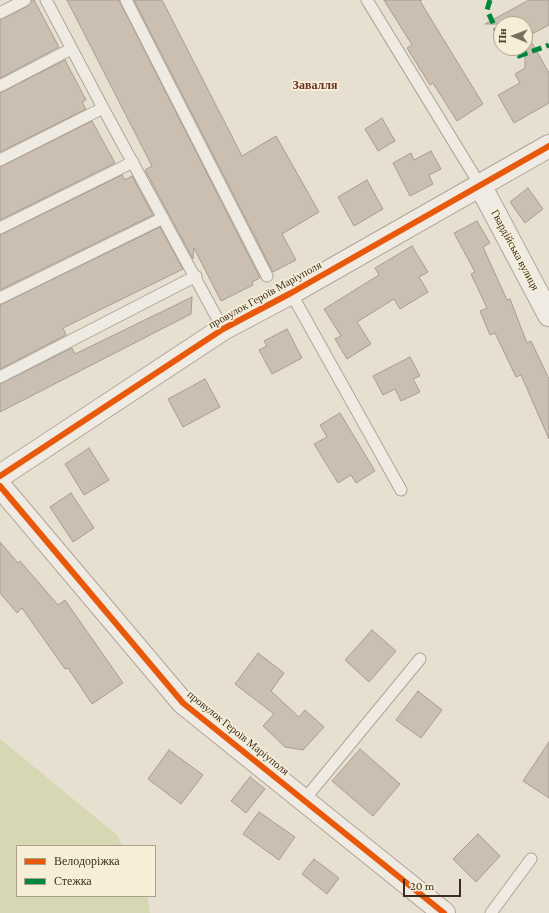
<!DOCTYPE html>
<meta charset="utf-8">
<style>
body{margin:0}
#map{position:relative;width:549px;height:913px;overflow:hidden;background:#e7e0d1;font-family:"Crimson Pro",serif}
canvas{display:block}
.legend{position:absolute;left:16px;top:845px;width:140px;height:52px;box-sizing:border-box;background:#f7eed8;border:1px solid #ada18e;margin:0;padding:5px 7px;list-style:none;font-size:12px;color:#3d2e20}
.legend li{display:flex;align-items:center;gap:8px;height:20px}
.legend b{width:20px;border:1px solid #ada18e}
.north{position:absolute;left:493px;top:16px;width:40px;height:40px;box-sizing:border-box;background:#f7eed8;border:1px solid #ada18e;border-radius:50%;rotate:271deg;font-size:11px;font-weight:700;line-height:16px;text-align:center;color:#3d2e20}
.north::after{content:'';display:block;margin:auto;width:14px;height:18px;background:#786c5e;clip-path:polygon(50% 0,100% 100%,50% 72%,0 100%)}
.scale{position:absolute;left:403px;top:879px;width:58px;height:18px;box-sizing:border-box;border:2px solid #3d2e20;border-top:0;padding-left:5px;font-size:12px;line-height:14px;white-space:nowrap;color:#3d2e20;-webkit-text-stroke:3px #f7eed8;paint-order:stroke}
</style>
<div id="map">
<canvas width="549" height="913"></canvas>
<ul class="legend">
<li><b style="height:5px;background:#e8590c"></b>Велодоріжка</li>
<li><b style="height:5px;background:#00873e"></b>Стежка</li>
</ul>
<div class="north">Пн</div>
<div class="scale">20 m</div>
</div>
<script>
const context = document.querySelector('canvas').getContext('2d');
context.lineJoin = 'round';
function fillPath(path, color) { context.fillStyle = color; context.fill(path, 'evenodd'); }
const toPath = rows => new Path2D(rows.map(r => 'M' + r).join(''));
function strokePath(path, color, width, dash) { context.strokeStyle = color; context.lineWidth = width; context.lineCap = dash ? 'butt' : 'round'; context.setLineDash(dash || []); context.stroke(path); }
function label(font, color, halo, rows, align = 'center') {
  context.font = font + ' "Crimson Pro",serif'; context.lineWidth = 3.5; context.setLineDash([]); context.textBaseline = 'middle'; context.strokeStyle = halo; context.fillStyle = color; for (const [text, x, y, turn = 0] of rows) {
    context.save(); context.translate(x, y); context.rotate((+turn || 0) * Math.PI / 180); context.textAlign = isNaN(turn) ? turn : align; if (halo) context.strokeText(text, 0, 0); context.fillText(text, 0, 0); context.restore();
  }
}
fillPath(toPath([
 [0,739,117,835,122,846,17,846,17,896,147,896,150,913,0,913]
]), '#d6d7b3');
const building = toPath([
 [32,0,34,0,59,47,0,78,0,20,28,6,32,0],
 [67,0,119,0,260,278,252,282,253,285,221,301,194,248,193,259,145,170,152,166,67,0],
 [134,0,162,0,242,156,276,136,319,212,282,234,296,260,273,272,134,0],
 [384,0,422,0,420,1,483,104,457,121,433,83,430,85,422,72,407,48,412,45,384,0],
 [529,0,549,0,549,25,528,36,549,73,549,103,514,123,498,95,520,83,515,74,525,68,525,24,485,24,529,0],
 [65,60,86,100,82,102,86,109,0,152,0,93,65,60],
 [382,118,395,141,378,151,365,129,382,118],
 [92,121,115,163,0,220,0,167,92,121],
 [431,151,441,169,429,175,433,184,410,196,393,163,411,153,414,160,431,151],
 [122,175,125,180,132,176,153,215,0,290,0,235,122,175],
 [367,180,383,209,354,226,338,197,367,180],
 [528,188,543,209,525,223,510,202,528,188],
 [477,221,490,243,483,247,507,300,510,299,527,343,531,341,549,379,549,439,521,375,516,377,495,333,490,335,480,311,487,308,471,274,475,272,454,233,477,221],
 [160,227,183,269,63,328,66,335,0,369,0,305,160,227],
 [412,246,428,272,419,277,428,292,400,309,394,299,357,322,371,344,347,359,335,339,341,336,324,309,379,275,375,268,412,246],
 [192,297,191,314,0,412,0,384,72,348,75,354,192,297],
 [287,329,302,358,272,374,259,350,267,346,264,341,287,329],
 [410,357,420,376,413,379,420,392,401,401,395,389,383,395,373,376,410,357],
 [205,379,220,407,183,427,168,399,205,379],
 [340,413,375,471,356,483,351,475,338,483,314,444,327,437,320,425,340,413],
 [89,448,109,480,84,495,65,464,89,448],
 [71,493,94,528,73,542,50,507,71,493],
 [0,542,18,563,20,561,58,605,65,600,123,683,92,704,68,668,65,669,22,608,17,613,0,593,0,542],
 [372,630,396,651,369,682,345,660,372,630],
 [258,653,284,673,271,691,299,717,305,710,324,727,303,750,285,747,263,726,274,714,235,684,258,653],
 [418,691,442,710,421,738,396,720,418,691],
 [549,742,549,798,523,781,549,742],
 [360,749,400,784,373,816,332,781,360,749],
 [169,750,203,775,181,804,148,779,169,750],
 [250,777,265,789,246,813,231,801,250,777],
 [259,812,295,837,279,860,243,834,259,812],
 [478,834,500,856,476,882,453,859,478,834],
 [314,859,339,878,327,894,302,874,314,859]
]);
fillPath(building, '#cbbfb2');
strokePath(building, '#a89c90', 1);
const service = toPath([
 [46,0,103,108,223,329],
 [126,0,267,276],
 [367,0,480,185],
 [0,13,25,0],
 [0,86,71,49],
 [0,160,103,108],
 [0,228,133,162],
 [291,293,401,490],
 [0,298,163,218],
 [0,377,196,276],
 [304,800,420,659],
 [491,913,531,859]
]);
const minor = toPath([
 [480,185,549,315],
 [0,476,223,329,291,293,549,146],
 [0,486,183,703,444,913]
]);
strokePath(service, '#ada599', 13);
strokePath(minor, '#ada599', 24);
strokePath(service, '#efebe3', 11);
strokePath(minor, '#efebe3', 22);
strokePath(toPath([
 [490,0,487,10,501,40],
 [505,48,519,56,549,45]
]), '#00873e', 5, [10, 5]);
strokePath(toPath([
 [0,476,223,329,291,293,549,146],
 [0,486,183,703,444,913]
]), '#e8590c', 6);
label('11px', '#3d2e20', '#f7eed8', [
 ["Гвардійська вулиця",515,250,62],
 ["провулок Героїв Маріуполя",265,295,-29],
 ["провулок Героїв Маріуполя",238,733,39]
]);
label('bold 12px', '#6b2e1e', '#f7eed8', [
 ["Завалля",315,85]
]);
</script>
